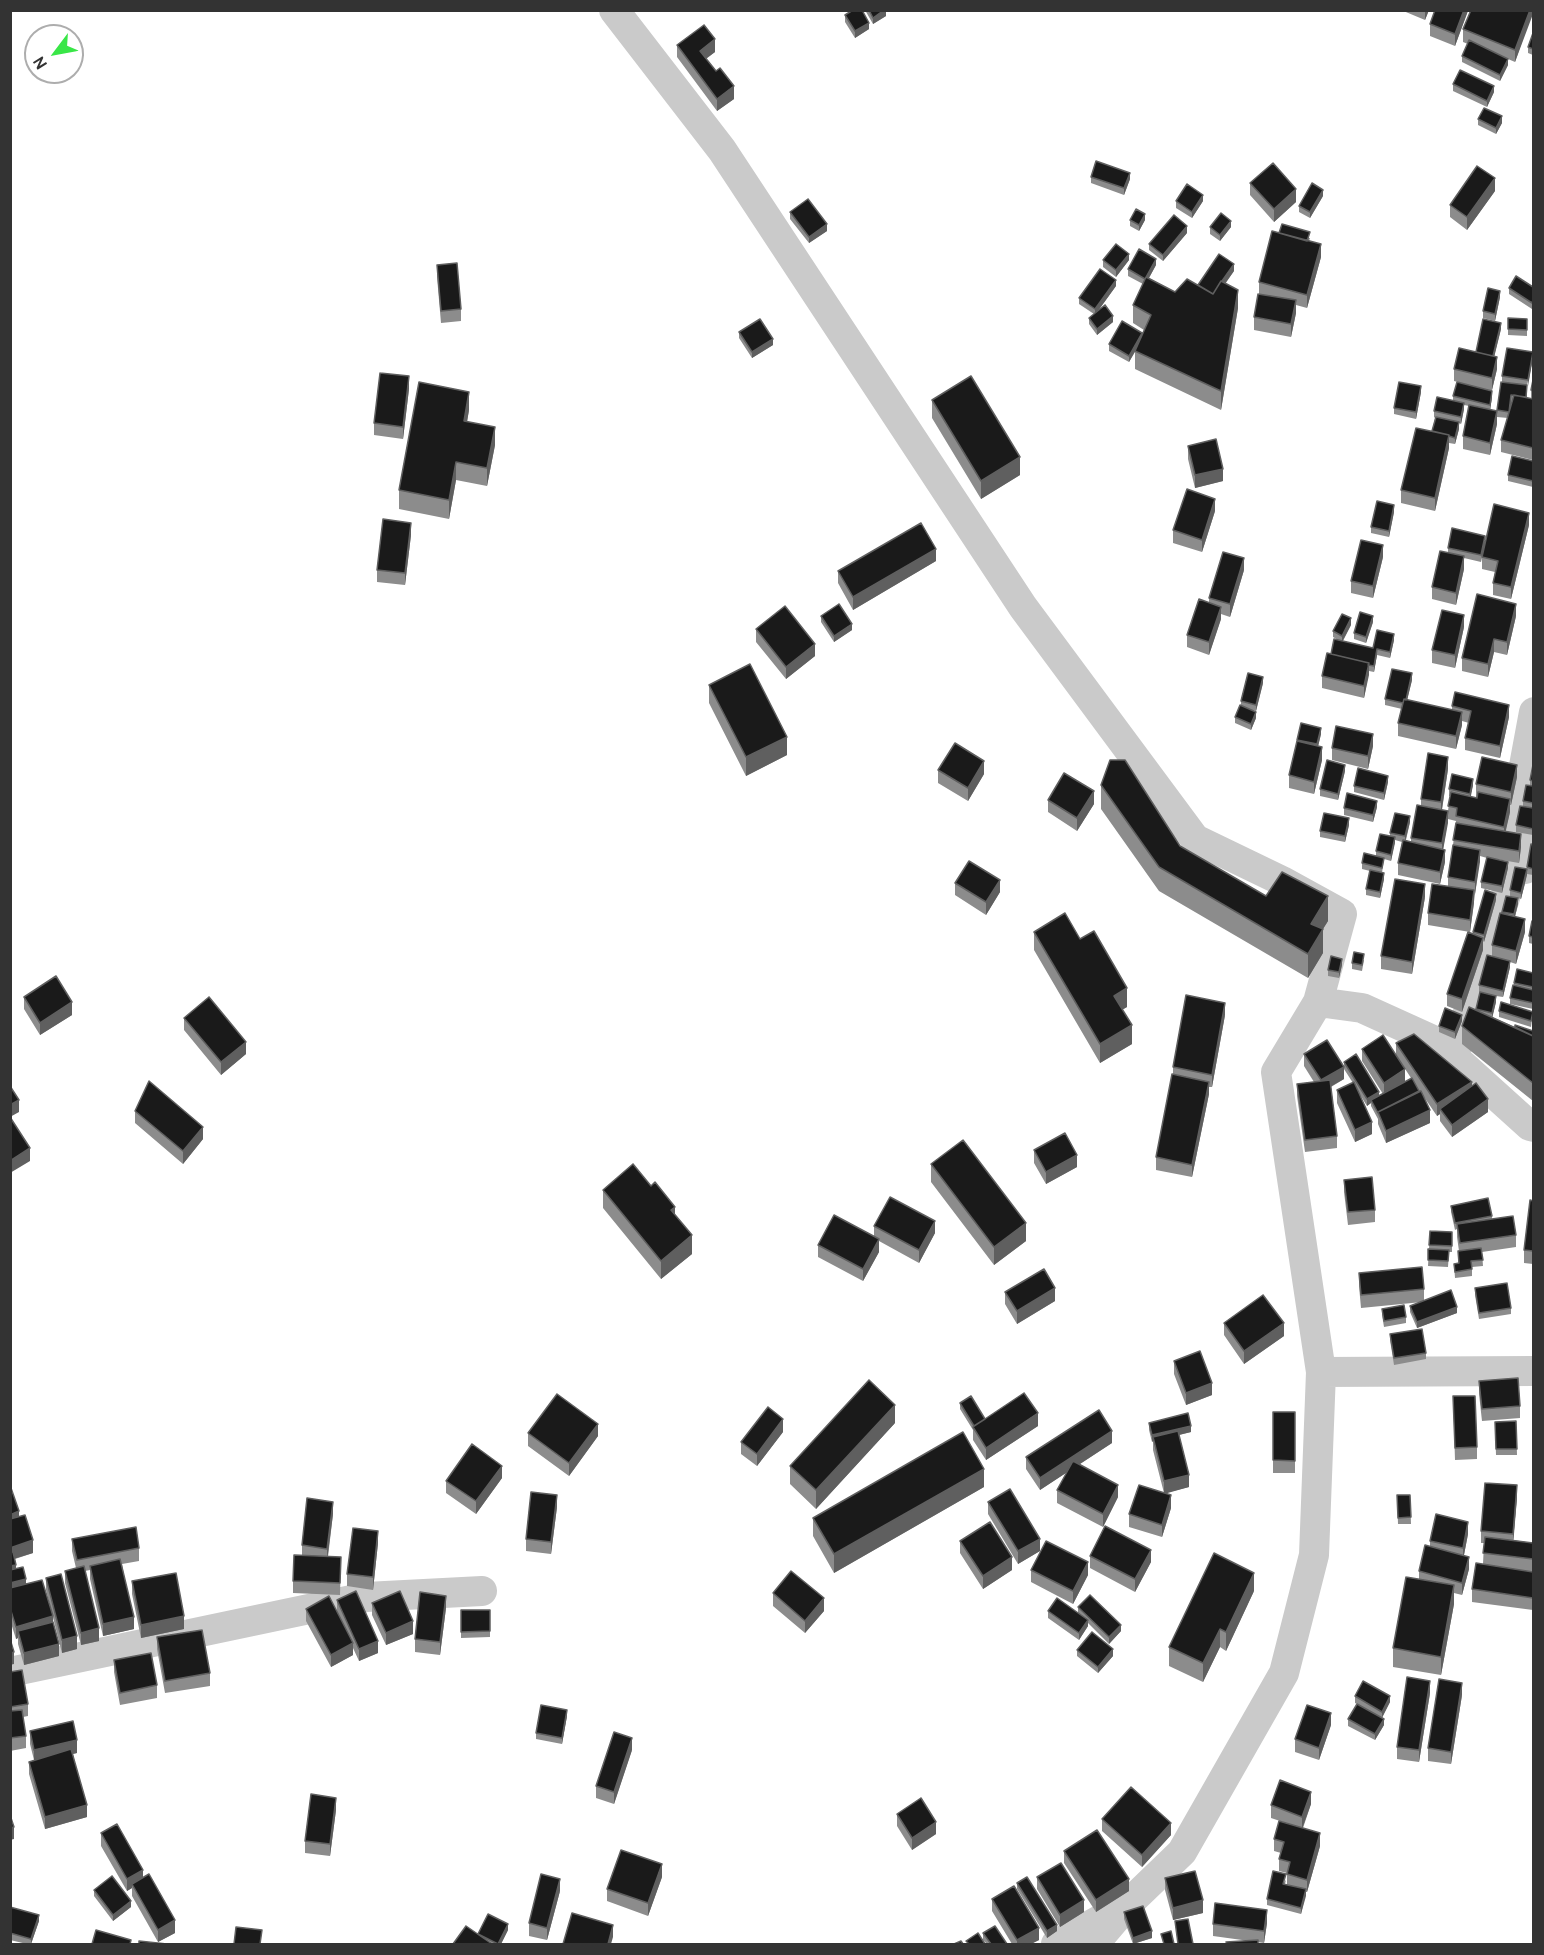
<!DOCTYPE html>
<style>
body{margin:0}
#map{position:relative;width:1544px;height:1955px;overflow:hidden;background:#fff;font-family:Cabin,sans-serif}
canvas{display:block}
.frame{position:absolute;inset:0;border:12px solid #333;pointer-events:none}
.north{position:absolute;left:24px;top:24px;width:60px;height:60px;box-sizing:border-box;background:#fff;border:2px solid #adadad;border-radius:50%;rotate:238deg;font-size:16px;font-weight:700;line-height:24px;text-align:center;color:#333}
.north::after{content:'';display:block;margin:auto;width:21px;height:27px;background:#39e647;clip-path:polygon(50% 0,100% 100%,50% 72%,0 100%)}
</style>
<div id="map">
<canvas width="1544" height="1955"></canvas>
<div class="frame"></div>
<div class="north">N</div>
</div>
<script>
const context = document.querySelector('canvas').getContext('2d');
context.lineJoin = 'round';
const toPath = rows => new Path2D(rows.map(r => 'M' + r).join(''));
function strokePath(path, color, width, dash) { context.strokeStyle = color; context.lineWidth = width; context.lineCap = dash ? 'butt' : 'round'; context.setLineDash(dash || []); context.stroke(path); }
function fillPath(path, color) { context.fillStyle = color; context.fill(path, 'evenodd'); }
strokePath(toPath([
 [614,10,722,150,1023,607,1195,839,1282,881,1342,914,1318,1002,1362,1008,1437,1042,1530,1126,1534,1127],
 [1454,1056,1514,870,1525,869,1531,845,1511,836,1534,712],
 [1321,1372,1534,1371],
 [10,1672,366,1597,482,1591],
 [1056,1944,1112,1913],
 [1094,1944,1128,1904,1182,1852,1284,1673,1314,1555,1321,1372,1276,1072,1318,1002]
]), '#cacaca', 30);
fillPath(toPath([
 [865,10,886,10,886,16,873,24],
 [1401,10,1429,10,1425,20],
 [1468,10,1455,46,1430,36,1430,24],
 [1533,10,1515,62,1508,59,1508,65,1500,81,1462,62,1462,56,1468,44,1463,42,1463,29],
 [845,15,869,29,855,38,845,22],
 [1533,33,1533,55,1528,53,1528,47],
 [677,45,715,52,706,59,734,99,717,111,677,57],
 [1453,84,1494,92,1487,107,1453,91],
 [1478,119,1502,123,1496,134,1478,125],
 [1091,177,1130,179,1124,195,1091,183],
 [1250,183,1296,202,1274,222,1250,195],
 [1495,191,1467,230,1450,217,1450,205],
 [1323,196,1310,218,1299,212,1299,206],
 [1176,201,1203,201,1192,218,1176,208],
 [790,212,827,231,809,243,790,219],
 [1130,220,1145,220,1139,231,1130,226],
 [1210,227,1231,227,1220,241,1210,234],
 [1187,233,1163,261,1149,250,1149,244],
 [1279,233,1310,238,1309,241,1321,257,1307,308,1296,305,1296,313,1291,337,1254,330,1254,317,1259,294,1259,282],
 [1103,260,1129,260,1116,277,1103,267],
 [437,265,461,309,461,321,441,323,437,277],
 [1156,265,1149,278,1175,292,1198,285,1234,271,1225,283,1238,308,1221,410,1135,369,1135,352,1129,362,1109,351,1109,344,1142,334,1144,330,1133,323,1133,305,1143,284,1128,276,1128,269],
 [1116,286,1098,311,1113,322,1097,335,1089,324,1089,318,1094,314,1079,304,1079,298],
 [1533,287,1532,309,1509,294,1509,288],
 [1500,297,1495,321,1483,318,1483,311],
 [1508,318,1527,319,1527,336,1508,335],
 [1501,329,1494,356,1497,369,1492,390,1492,397,1490,410,1497,424,1490,455,1463,449,1463,436,1469,406,1464,405,1464,409,1461,424,1459,423,1459,429,1455,444,1449,443,1449,448,1435,511,1401,503,1401,490,1432,431,1435,418,1434,417,1434,411,1453,401,1453,396,1476,387,1454,381,1454,369,1476,352],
 [739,332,773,345,752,358,739,338],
 [1533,358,1527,386,1527,398,1531,399,1531,390,1533,380,1533,460,1501,452,1501,440,1508,418,1497,417,1497,410,1502,382,1502,376],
 [409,389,403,439,374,435,374,423],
 [1421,392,1416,419,1394,414,1394,408],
 [932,400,1020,475,981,499,932,418],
 [469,410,467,422,495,445,487,486,456,480,449,519,399,509,399,490],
 [1188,446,1223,481,1195,488,1188,459],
 [1533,461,1533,487,1508,481,1508,475],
 [1215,511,1202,552,1173,543,1173,530],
 [1394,512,1389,537,1371,533,1371,527],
 [1529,525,1511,599,1493,595,1493,583,1495,572,1482,569,1482,558,1481,562,1464,558,1464,569,1456,605,1432,599,1432,587,1448,552,1448,548,1485,541],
 [411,535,405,585,377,582,377,570],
 [1383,557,1373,598,1351,593,1351,581],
 [936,561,853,610,838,583,838,571],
 [1244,570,1230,617,1221,614,1221,619,1209,655,1187,647,1187,635,1209,603,1209,598],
 [821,616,852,630,834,642,821,622],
 [1516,616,1507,655,1494,652,1488,677,1462,671,1462,658],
 [1373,622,1366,643,1354,639,1354,633],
 [1351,625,1343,641,1373,648,1394,640,1390,658,1377,655,1374,672,1369,671,1364,698,1322,688,1322,676,1331,654,1340,641,1333,637,1333,631],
 [1464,627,1455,668,1432,663,1432,650],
 [756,629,815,656,786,679,756,642],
 [1412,680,1407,700,1452,710,1452,706,1509,717,1500,758,1465,750,1465,738,1469,723,1462,721,1462,725,1456,749,1398,736,1398,723,1402,709,1385,705,1385,699],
 [1263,683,1256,711,1252,710,1256,718,1251,730,1235,723,1235,717,1241,705,1241,701],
 [709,685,787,755,746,776,709,703],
 [1301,723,1321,734,1318,746,1322,760,1314,794,1289,788,1289,775],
 [1373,746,1368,769,1332,760,1332,748],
 [1533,765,1533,835,1516,832,1516,825,1523,806,1523,801,1530,785,1530,780],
 [1448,769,1442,810,1448,811,1450,796,1449,796,1449,789,1473,785,1470,797,1477,798,1476,797,1476,784,1517,777,1511,805,1510,805,1510,812,1505,832,1521,847,1519,863,1496,859,1508,868,1502,893,1481,888,1481,882,1487,858,1480,856,1470,932,1428,925,1428,913,1448,886,1448,877,1453,845,1456,821,1448,819,1443,849,1445,862,1440,884,1398,875,1398,863,1402,842,1395,840,1391,861,1384,859,1382,873,1384,879,1380,898,1366,895,1366,889,1370,871,1362,869,1362,863,1376,856,1376,851,1390,836,1390,833,1410,822,1406,840,1411,842,1411,838,1421,806,1421,799],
 [938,770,984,774,968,801,938,783],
 [1345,771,1338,800,1320,796,1320,789],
 [1388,782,1384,800,1354,792,1354,786],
 [1101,785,1180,846,1266,896,1328,921,1323,929,1323,953,1308,978,1159,891,1101,809],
 [1048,800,1094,804,1077,831,1048,812],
 [1377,807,1373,822,1344,815,1344,808],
 [1349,825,1345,842,1320,837,1320,831],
 [1533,845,1533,875,1527,874,1521,899,1518,898,1518,904,1515,917,1525,932,1516,964,1510,962,1510,967,1503,997,1496,996,1496,1002,1492,1017,1515,1027,1533,1031,1533,1101,1462,1044,1462,1026,1476,1010,1496,996,1479,992,1479,985,1492,956,1492,945,1502,912,1510,896,1510,890,1527,869],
 [955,883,1000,892,986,915,955,895],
 [1425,897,1412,974,1381,969,1381,956],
 [1496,900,1484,942,1483,941,1483,950,1462,1012,1447,1006,1447,994,1473,934,1473,932],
 [1533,921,1533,944,1529,943,1529,936],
 [1034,932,1080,939,1127,1007,1122,1010,1132,1044,1100,1063,1034,950],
 [1364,960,1362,971,1352,969,1352,963],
 [1342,965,1339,978,1328,976,1328,970],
 [1533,973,1533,1009,1510,1004,1510,998,1514,986,1514,983],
 [24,997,72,1015,40,1035,24,1009],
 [1499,1011,1533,1012,1531,1027,1499,1017],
 [1225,1015,1212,1087,1209,1087,1209,1094,1192,1177,1156,1170,1156,1157,1173,1074,1173,1067],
 [184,1018,246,1054,221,1075,184,1030],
 [1462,1021,1455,1039,1439,1032,1439,1026],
 [1396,1043,1472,1086,1488,1112,1452,1137,1440,1121,1440,1114,1437,1116,1422,1094,1430,1123,1386,1143,1378,1124,1378,1119,1371,1106,1371,1103,1367,1106,1359,1093,1372,1134,1355,1142,1337,1103,1337,1090,1353,1083,1344,1069,1344,1079,1331,1087,1337,1136,1337,1148,1305,1152,1297,1096,1297,1084,1314,1082,1304,1066,1304,1054,1344,1066,1344,1062,1379,1095,1383,1094,1362,1061,1362,1049,1405,1082,1411,1078,1396,1055],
 [135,1111,203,1139,183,1164,135,1123],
 [1034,1150,1077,1167,1046,1184,1034,1163],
 [931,1164,1026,1241,994,1265,931,1182],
 [1344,1180,1375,1210,1375,1222,1348,1225,1344,1192],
 [603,1190,675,1215,692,1254,661,1279,603,1208],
 [1533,1201,1533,1264,1524,1263,1524,1250],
 [1451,1206,1492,1216,1492,1219,1516,1235,1516,1247,1482,1252,1483,1266,1472,1267,1472,1276,1455,1278,1454,1264,1458,1263,1458,1251,1459,1251,1457,1237,1457,1229,1455,1230,1451,1212],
 [874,1226,935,1233,919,1263,879,1241,879,1252,863,1281,818,1257,818,1245,874,1237],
 [1430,1231,1452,1232,1452,1252,1449,1252,1448,1267,1428,1266],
 [1359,1273,1424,1289,1424,1301,1457,1313,1417,1328,1410,1312,1410,1306,1422,1302,1361,1308,1359,1286],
 [1475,1288,1511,1308,1511,1314,1479,1319,1475,1295],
 [1005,1292,1055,1301,1017,1324,1005,1304],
 [1382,1309,1406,1317,1406,1323,1384,1327,1382,1315],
 [1224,1323,1284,1336,1244,1364,1224,1335],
 [1390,1334,1426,1353,1426,1359,1394,1365,1390,1340],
 [1174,1361,1212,1395,1186,1405,1174,1374],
 [1479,1381,1520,1406,1520,1418,1482,1421,1479,1394],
 [1453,1396,1477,1447,1477,1459,1455,1460],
 [960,1403,985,1419,1038,1426,986,1460,973,1440,973,1430,960,1409],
 [1273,1412,1295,1412,1295,1473,1273,1473],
 [1516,1421,1517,1455,1496,1455,1495,1422],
 [895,1423,816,1509,790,1484,790,1466],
 [1149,1423,1191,1432,1179,1435,1189,1487,1165,1493,1171,1508,1162,1537,1129,1527,1129,1514,1164,1493,1153,1450,1153,1441,1152,1442,1149,1430],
 [783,1432,757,1466,741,1454,741,1442],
 [528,1433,598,1436,569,1476,528,1446],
 [1112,1443,1080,1464,1118,1497,1103,1527,1057,1503,1057,1490,1067,1472,1040,1490,1026,1469,1026,1457],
 [502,1478,476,1514,446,1493,446,1481],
 [984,1487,834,1573,813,1536,813,1518],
 [10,1489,19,1516,33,1553,15,1559,16,1569,53,1622,59,1656,24,1665,18,1644,18,1638,16,1639,10,1620],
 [1397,1495,1410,1495,1411,1524,1398,1524],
 [1517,1498,1513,1540,1533,1543,1533,1610,1472,1602,1472,1589,1483,1564,1484,1543,1481,1543,1481,1531],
 [988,1502,1040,1551,1018,1564,988,1514],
 [557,1507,551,1554,526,1551,526,1539],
 [333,1514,328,1557,341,1557,340,1595,293,1593,293,1581,302,1555,302,1545],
 [1468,1534,1464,1555,1469,1569,1462,1595,1454,1593,1454,1604,1441,1675,1393,1667,1393,1648,1419,1579,1419,1571,1430,1547,1430,1541],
 [72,1539,139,1548,139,1561,122,1564,134,1629,103,1636,90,1579,90,1570,85,1571,99,1641,81,1645,65,1583,65,1571,76,1568,72,1551],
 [960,1541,1012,1570,983,1589,960,1553],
 [378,1543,373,1590,347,1586,347,1574],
 [1090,1556,1151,1562,1135,1592,1090,1568],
 [1031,1570,1088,1575,1073,1604,1031,1582],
 [46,1578,77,1649,62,1653,46,1590],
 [132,1581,184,1629,141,1638,132,1594],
 [1254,1591,1226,1651,1220,1647,1203,1682,1169,1666,1169,1647],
 [773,1593,824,1611,805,1633,773,1606],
 [337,1600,378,1653,359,1661,353,1648,353,1655,331,1667,306,1621,306,1609,337,1611],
 [372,1603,413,1634,386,1645,372,1615],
 [1078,1607,1121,1631,1109,1644,1088,1623,1088,1626,1079,1640,1048,1618,1048,1611,1078,1612],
 [446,1608,440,1655,415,1652,415,1639],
 [461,1610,490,1610,490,1637,461,1638],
 [157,1637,210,1673,210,1686,165,1693,157,1649],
 [1077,1650,1113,1656,1098,1673,1077,1656],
 [114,1660,157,1685,157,1698,120,1705,114,1672],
 [10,1672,28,1704,28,1716,23,1717,26,1736,26,1748,10,1751],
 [1430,1693,1419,1762,1397,1759,1397,1747],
 [1462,1695,1451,1764,1428,1761,1428,1748],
 [1355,1696,1390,1702,1382,1717,1384,1725,1375,1740,1348,1726,1348,1719,1357,1704,1355,1703],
 [567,1716,562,1744,536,1739,536,1733],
 [1331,1725,1319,1760,1295,1752,1295,1739],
 [30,1731,77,1753,73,1754,87,1817,45,1829,29,1774,29,1762,34,1760,30,1744],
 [632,1750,614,1804,596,1798,596,1786],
 [1311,1804,1303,1828,1320,1846,1307,1892,1306,1892,1301,1914,1267,1905,1267,1899,1286,1880,1285,1884,1287,1885,1287,1873,1279,1871,1279,1859,1281,1853,1274,1851,1274,1839,1283,1822,1271,1818,1271,1805],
 [336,1810,330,1856,305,1853,305,1841],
 [897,1814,936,1834,912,1850,897,1826],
 [1102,1819,1171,1835,1142,1867,1102,1831],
 [101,1833,143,1878,175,1933,158,1942,132,1896,132,1888,127,1891,101,1846],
 [1064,1851,1129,1891,1096,1912,1064,1863],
 [662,1877,648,1916,607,1901,607,1889],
 [1037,1877,1084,1912,1060,1927,1037,1889],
 [1165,1878,1203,1913,1173,1920,1165,1890],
 [1017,1883,1057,1931,1047,1938,1017,1889],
 [94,1890,131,1907,113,1921,94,1896],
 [560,1891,547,1940,529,1936,529,1923],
 [992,1899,1039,1940,1031,1944,1012,1944,992,1911],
 [10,1907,39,1921,31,1944,27,1944,10,1940],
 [1124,1912,1152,1938,1133,1944,1124,1919],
 [1267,1923,1264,1943,1213,1936,1213,1924],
 [508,1930,501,1944,453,1944,478,1935],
 [983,1933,1007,1944,987,1944,983,1940]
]), '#8c8c8c');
fillPath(toPath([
 [884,10,886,10,886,16,873,24,873,18],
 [1425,10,1429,10,1425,20],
 [1464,10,1468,11,1455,46,1455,34],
 [1530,10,1533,10,1533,14,1515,62,1515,50],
 [869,23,869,29,855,38,855,31],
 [715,39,715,52,700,63,700,51],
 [1508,59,1508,65,1500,81,1500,75],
 [734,86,734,99,717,111,717,99],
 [1494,86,1494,92,1487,107,1487,101],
 [1502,116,1502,123,1496,134,1496,128],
 [1130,173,1130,179,1124,195,1124,188],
 [1495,178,1495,191,1467,230,1467,217],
 [1296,189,1296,202,1274,222,1274,209],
 [1323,190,1323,196,1310,218,1310,212],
 [1203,195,1203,201,1192,218,1192,212],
 [1145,214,1145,220,1139,231,1139,225],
 [1231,221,1231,227,1220,241,1220,235],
 [827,224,827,231,809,243,809,237],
 [1187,226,1187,233,1163,261,1163,255],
 [1321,244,1321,257,1307,308,1307,295],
 [1129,254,1129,260,1116,277,1116,270],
 [1156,259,1156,265,1145,285,1145,279],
 [1234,264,1234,271,1212,303,1212,297],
 [1116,280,1116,286,1095,315,1095,309],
 [1238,290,1238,308,1221,410,1221,391],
 [1500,291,1500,297,1495,321,1495,314],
 [1296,300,1296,313,1291,337,1291,324],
 [1113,316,1113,322,1097,335,1097,329],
 [1501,323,1501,329,1493,362,1493,356],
 [1142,333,1142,339,1129,362,1129,356],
 [773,339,773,345,752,358,752,352],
 [1533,352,1533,358,1528,386,1528,380],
 [1497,357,1497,369,1492,390,1492,378],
 [409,376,409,389,403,439,403,427],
 [1421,386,1421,392,1416,419,1416,412],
 [1492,391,1492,397,1490,411,1490,405],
 [469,392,469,410,464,439,464,421],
 [1464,403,1464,409,1461,424,1461,417],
 [1497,411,1497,424,1490,455,1490,443],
 [1459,422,1459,429,1455,444,1455,438],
 [495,427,495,445,487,486,487,468],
 [1449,435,1449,448,1435,511,1435,498],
 [1020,457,1020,475,981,499,981,481],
 [456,462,456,480,449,519,449,500],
 [1223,469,1223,481,1195,488,1195,475],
 [1215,499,1215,511,1202,552,1202,540],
 [1394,505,1394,512,1389,537,1389,531],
 [1529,513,1529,525,1511,599,1511,587],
 [411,523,411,535,405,585,405,573],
 [1383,545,1383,557,1373,598,1373,586],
 [936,549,936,561,853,610,853,597],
 [1464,556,1464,569,1456,605,1456,593],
 [1244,558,1244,570,1230,617,1230,604],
 [1516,604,1516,616,1507,655,1507,642],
 [1221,607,1221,619,1209,655,1209,642],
 [1464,615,1464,627,1455,668,1455,655],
 [1373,616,1373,622,1366,643,1366,637],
 [1351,618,1351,625,1342,642,1342,636],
 [852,624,852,630,834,642,834,636],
 [1394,634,1394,640,1390,658,1390,652],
 [1494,639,1494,652,1488,677,1488,664],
 [815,644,815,656,786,679,786,667],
 [1377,649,1377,655,1374,672,1374,666],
 [1369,663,1369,675,1364,698,1364,686],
 [1412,673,1412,680,1405,709,1405,703],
 [1263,677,1263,683,1256,711,1256,705],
 [1509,705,1509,717,1500,758,1500,746],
 [1256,712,1256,718,1251,730,1251,724],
 [1462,712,1462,725,1456,749,1456,736],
 [1321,728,1321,734,1317,751,1317,744],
 [1373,734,1373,746,1368,769,1368,756],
 [787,737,787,755,746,776,746,757],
 [1322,747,1322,760,1314,794,1314,782],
 [1448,757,1448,769,1441,815,1441,802],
 [984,761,984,774,968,801,968,788],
 [1345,765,1345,771,1338,800,1338,794],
 [1517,765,1517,777,1511,805,1511,792],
 [1388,776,1388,782,1384,800,1384,793],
 [1473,779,1473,785,1470,801,1470,794],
 [1094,791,1094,804,1077,831,1077,818],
 [1510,799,1510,812,1504,839,1504,827],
 [1377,801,1377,807,1373,822,1373,815],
 [1448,811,1448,823,1442,856,1442,843],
 [1410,816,1410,822,1405,842,1405,836],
 [1349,818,1349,825,1345,842,1345,836],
 [1521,834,1521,847,1519,863,1519,851],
 [1395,837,1395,843,1391,861,1391,855],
 [1445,850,1445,862,1440,884,1440,872],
 [1480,850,1480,862,1475,894,1475,882],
 [1508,862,1508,868,1502,893,1502,886],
 [1527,869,1527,875,1521,899,1521,893],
 [1384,873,1384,879,1380,898,1380,892],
 [1000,880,1000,892,986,915,986,902],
 [1425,884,1425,897,1412,974,1412,962],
 [1474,890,1474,903,1470,932,1470,920],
 [1496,894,1496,900,1484,942,1484,935],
 [1328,896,1328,921,1311,948,1311,924],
 [1518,898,1518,904,1514,920,1514,914],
 [1525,919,1525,932,1516,964,1516,951],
 [1323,929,1323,953,1308,978,1308,954],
 [1483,938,1483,950,1462,1012,1462,999],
 [1342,959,1342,965,1339,978,1339,972],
 [1510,961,1510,967,1503,997,1503,991],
 [1127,988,1127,1007,1114,1014,1114,996],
 [1496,996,1496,1002,1492,1019,1492,1013],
 [72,1002,72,1015,40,1035,40,1023],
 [1225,1003,1225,1015,1212,1087,1212,1075],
 [1462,1015,1462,1021,1455,1039,1455,1032],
 [1132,1025,1132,1044,1100,1063,1100,1044],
 [246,1042,246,1054,221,1075,221,1062],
 [1344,1067,1344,1079,1321,1092,1321,1080],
 [1405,1069,1405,1082,1384,1095,1384,1083],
 [1209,1082,1209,1094,1192,1177,1192,1165],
 [1472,1082,1472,1094,1440,1109,1440,1114,1437,1116,1437,1104],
 [1379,1092,1379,1098,1371,1100,1371,1103,1367,1106,1367,1099],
 [1488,1099,1488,1112,1452,1137,1452,1125],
 [19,1100,19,1112,10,1117,10,1105],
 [1430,1110,1430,1123,1386,1143,1386,1131],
 [1372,1122,1372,1134,1355,1142,1355,1130],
 [203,1127,203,1139,183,1164,183,1151],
 [30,1148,30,1161,10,1173,10,1161],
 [1077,1155,1077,1167,1046,1184,1046,1172],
 [675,1207,675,1225,671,1210],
 [935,1221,935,1233,919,1263,919,1250],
 [1026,1223,1026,1241,994,1265,994,1247],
 [692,1235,692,1254,661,1279,661,1261],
 [879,1239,879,1252,863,1281,863,1269],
 [1055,1288,1055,1301,1017,1324,1017,1311],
 [1457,1307,1457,1313,1417,1328,1417,1322],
 [1284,1323,1284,1336,1244,1364,1244,1351],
 [1212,1383,1212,1395,1186,1405,1186,1393],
 [895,1405,895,1423,816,1509,816,1490],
 [1038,1413,1038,1426,986,1460,986,1448],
 [783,1419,783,1432,757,1466,757,1454],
 [598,1424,598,1436,569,1476,569,1463],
 [1191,1426,1191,1432,1154,1441,1153,1437,1153,1441,1152,1442,1152,1435],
 [1112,1431,1112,1443,1040,1490,1040,1478],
 [502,1466,502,1478,476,1514,476,1501],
 [984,1469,984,1487,834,1573,834,1554],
 [1189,1475,1189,1487,1164,1494,1164,1481],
 [1118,1485,1118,1497,1103,1527,1103,1514],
 [1517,1485,1517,1498,1513,1546,1513,1534],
 [557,1495,557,1507,551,1554,551,1542],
 [1171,1495,1171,1508,1162,1537,1162,1525],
 [333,1502,333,1514,327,1561,327,1549],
 [19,1511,19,1524,10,1527,10,1515],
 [1468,1522,1468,1534,1463,1560,1463,1548],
 [378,1531,378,1543,373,1590,373,1577],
 [1040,1539,1040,1551,1018,1564,1018,1551],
 [33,1540,33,1553,10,1560,10,1548],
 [1151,1550,1151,1562,1135,1592,1135,1579],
 [1012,1557,1012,1570,983,1589,983,1576],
 [1469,1557,1469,1569,1462,1595,1462,1583],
 [1088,1562,1088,1575,1073,1604,1073,1591],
 [16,1565,16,1577,10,1579,10,1566],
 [1254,1573,1254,1591,1226,1651,1226,1632],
 [26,1579,26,1592,10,1596,10,1583],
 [1454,1585,1454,1604,1441,1675,1441,1657],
 [446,1596,446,1608,440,1655,440,1642],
 [824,1598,824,1611,805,1633,805,1621],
 [53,1616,53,1629,18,1631,18,1638,16,1639,16,1627],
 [184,1616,184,1629,141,1638,141,1625],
 [134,1617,134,1629,103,1636,103,1624],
 [1088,1620,1088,1626,1079,1640,1079,1633],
 [413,1621,413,1634,386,1645,386,1633],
 [1121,1625,1121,1631,1109,1644,1109,1637],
 [99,1628,99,1641,81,1645,81,1633],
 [1220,1629,1220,1647,1203,1682,1203,1663],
 [77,1636,77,1649,62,1653,62,1640],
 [378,1641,378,1653,359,1661,359,1649],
 [353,1643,353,1655,331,1667,331,1655],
 [59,1644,59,1656,24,1665,24,1653],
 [1113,1649,1113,1656,1098,1673,1098,1667],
 [14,1652,14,1664,10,1665,10,1653],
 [1430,1681,1430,1693,1419,1762,1419,1750],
 [1462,1683,1462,1695,1451,1764,1451,1752],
 [1390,1696,1390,1702,1382,1718,1382,1712],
 [567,1710,567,1716,562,1744,562,1738],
 [1331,1713,1331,1725,1319,1760,1319,1748],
 [1384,1719,1384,1725,1375,1740,1375,1734],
 [632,1738,632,1750,614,1804,614,1792],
 [77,1740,77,1753,34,1762,34,1750],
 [1311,1792,1311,1804,1302,1829,1302,1817],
 [336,1798,336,1810,330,1856,330,1844],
 [87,1805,87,1817,45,1829,45,1817],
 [936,1822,936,1834,912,1850,912,1838],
 [1171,1823,1171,1835,1142,1867,1142,1855],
 [14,1827,14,1839,10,1840,10,1828],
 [1320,1833,1320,1846,1307,1892,1307,1880],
 [662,1864,662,1877,648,1916,648,1903],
 [143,1870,143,1882,132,1884,132,1888,127,1891,127,1879],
 [560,1879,560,1891,547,1940,547,1928],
 [1129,1879,1129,1891,1096,1912,1096,1900],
 [1306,1889,1306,1896,1301,1914,1301,1908],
 [1084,1900,1084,1912,1060,1927,1060,1915],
 [1203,1900,1203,1913,1173,1920,1173,1908],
 [131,1901,131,1907,113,1921,113,1915],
 [1267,1910,1267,1923,1264,1943,1264,1931],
 [39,1915,39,1921,31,1944,31,1939],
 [175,1920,175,1933,158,1942,158,1930],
 [508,1924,508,1930,501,1944,498,1944],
 [613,1925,613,1937,611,1944,608,1944],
 [1057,1925,1057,1931,1047,1938,1047,1931],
 [1039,1928,1039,1940,1031,1944,1017,1944,1017,1940],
 [1152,1931,1152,1938,1133,1944,1133,1938]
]), '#5f5f5f');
const building = toPath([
 [853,10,862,10,869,23,855,31,845,15,853,10],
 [869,10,884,10,873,18,869,10],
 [1435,10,1464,10,1455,34,1430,24,1435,10],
 [1471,10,1530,10,1515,50,1463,29,1471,10],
 [704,25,715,39,700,51,716,71,720,68,734,86,717,99,677,45,704,25],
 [1533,33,1533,49,1528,47,1533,33],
 [1469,40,1508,59,1500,75,1462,56,1469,40],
 [1460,70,1494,86,1487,101,1453,84,1460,70],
 [1484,108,1502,116,1496,128,1478,119,1484,108],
 [1096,161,1130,173,1124,188,1091,177,1096,161],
 [1273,163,1296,189,1274,209,1250,183,1273,163],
 [1477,166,1495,178,1467,217,1450,205,1477,166],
 [1312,183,1323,190,1310,212,1299,206,1312,183],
 [1187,184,1203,195,1192,212,1176,201,1187,184],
 [808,199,827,224,809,237,790,212,808,199],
 [1136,209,1145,214,1139,225,1130,220,1136,209],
 [1221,213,1231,221,1220,235,1210,227,1221,213],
 [1174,215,1187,226,1163,255,1149,244,1174,215],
 [1282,224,1310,232,1307,241,1279,233,1282,224],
 [1272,231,1321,244,1307,295,1259,282,1272,231],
 [1116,244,1129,254,1116,270,1103,260,1116,244],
 [1139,249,1156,259,1145,279,1128,269,1139,249],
 [1219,254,1234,264,1222,281,1221,281,1213,294,1198,285,1219,254],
 [457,263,461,309,441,311,437,265,457,263],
 [1100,269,1116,280,1095,309,1079,298,1100,269],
 [1516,276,1533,287,1533,300,1532,303,1509,288,1516,276],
 [1146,277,1175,292,1187,279,1213,294,1221,281,1238,290,1221,391,1135,351,1151,315,1133,305,1146,277],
 [1488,288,1500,291,1495,314,1483,311,1488,288],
 [1258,294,1296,300,1291,324,1254,317,1258,294],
 [1105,305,1113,316,1097,329,1089,318,1105,305],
 [1508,318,1527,319,1527,330,1508,329,1508,318],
 [760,319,773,339,752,352,739,332,760,319],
 [1483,319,1501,323,1493,356,1476,352,1483,319],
 [1122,321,1142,333,1129,356,1109,344,1122,321],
 [1459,348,1497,357,1492,378,1454,369,1459,348],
 [1507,348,1533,352,1528,380,1502,376,1507,348],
 [380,373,409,376,403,427,374,423,380,373],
 [971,376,1020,457,981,481,932,400,971,376],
 [1533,380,1533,391,1531,390,1533,380],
 [419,382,469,392,464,421,495,427,487,468,456,462,449,500,399,490,419,382],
 [1399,382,1421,386,1416,412,1394,408,1399,382],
 [1457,382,1492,391,1490,405,1453,396,1457,382],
 [1501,382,1527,385,1526,397,1511,395,1509,412,1497,410,1501,382],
 [1514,395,1533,399,1533,448,1501,440,1514,395],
 [1437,397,1464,403,1461,417,1434,411,1437,397],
 [1469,405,1497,411,1490,443,1463,436,1469,405],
 [1436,417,1459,422,1455,438,1449,436,1449,435,1432,431,1436,417],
 [1416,428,1449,435,1435,498,1401,490,1416,428],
 [1216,439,1223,469,1195,475,1188,446,1216,439],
 [1512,456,1533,461,1533,481,1508,475,1512,456],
 [1187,489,1215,499,1202,540,1173,530,1187,489],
 [1377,501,1394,505,1389,531,1371,527,1377,501],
 [1494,504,1529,513,1511,587,1493,583,1498,561,1482,557,1494,504],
 [383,519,411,523,405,573,377,570,383,519],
 [921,523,936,549,853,597,838,571,921,523],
 [1452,528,1485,536,1481,555,1448,548,1452,528],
 [1361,540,1383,545,1373,586,1351,581,1361,540],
 [1440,551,1464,556,1456,593,1432,587,1440,551],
 [1223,552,1244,558,1230,604,1209,598,1223,552],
 [1477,594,1516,604,1507,642,1494,639,1488,664,1462,658,1477,594],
 [1199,599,1221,607,1209,642,1187,635,1199,599],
 [839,604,852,624,834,636,821,616,839,604],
 [785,606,815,644,786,667,756,629,785,606],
 [1442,610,1464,615,1455,655,1432,650,1442,610],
 [1360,612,1373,616,1366,637,1354,633,1360,612],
 [1342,614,1351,618,1342,636,1333,631,1342,614],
 [1377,630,1394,634,1390,652,1377,649,1374,666,1368,665,1369,663,1331,654,1334,639,1373,648,1377,630],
 [1327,653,1369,663,1364,686,1322,676,1327,653],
 [750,664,787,737,746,757,709,685,750,664],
 [1392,669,1412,673,1406,700,1404,699,1403,703,1385,699,1392,669],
 [1248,673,1263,677,1256,705,1241,701,1248,673],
 [1455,692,1509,705,1500,746,1465,738,1471,711,1452,706,1455,692],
 [1404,699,1462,712,1456,736,1398,723,1404,699],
 [1240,705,1256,712,1251,724,1235,717,1240,705],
 [1301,723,1321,728,1317,744,1297,740,1301,723],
 [1336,726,1373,734,1368,756,1332,748,1336,726],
 [1297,741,1322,747,1314,782,1289,775,1297,741],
 [955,743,984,761,968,788,938,770,955,743],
 [1428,753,1448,757,1441,802,1421,799,1428,753],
 [1482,757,1517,765,1511,792,1476,784,1482,757],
 [1110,760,1125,760,1180,846,1266,896,1282,872,1328,896,1311,924,1323,929,1308,954,1159,867,1101,785,1110,760],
 [1327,760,1345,765,1338,794,1320,789,1327,760],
 [1533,765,1533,781,1530,780,1533,765],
 [1358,768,1388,776,1384,793,1354,786,1358,768],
 [1064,773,1094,791,1077,818,1048,800,1064,773],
 [1452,774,1473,779,1470,794,1449,789,1452,774],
 [1526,785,1533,786,1533,803,1523,801,1526,785],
 [1451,792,1477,798,1478,792,1510,799,1504,827,1456,816,1457,808,1448,806,1451,792],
 [1347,793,1377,801,1373,815,1344,808,1347,793],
 [1417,805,1448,811,1442,843,1411,838,1417,805],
 [1520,806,1533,808,1533,829,1516,825,1520,806],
 [1324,813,1349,818,1345,836,1320,831,1324,813],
 [1395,813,1410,816,1405,836,1390,833,1395,813],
 [1456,823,1521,834,1519,851,1453,840,1456,823],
 [1380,834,1395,837,1391,855,1376,851,1380,834],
 [1403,840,1445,850,1440,872,1398,863,1403,840],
 [1531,844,1533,845,1533,869,1527,867,1531,844],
 [1453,845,1480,850,1475,882,1448,877,1453,845],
 [1364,853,1384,858,1382,868,1362,863,1364,853],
 [1487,857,1508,862,1502,886,1481,882,1487,857],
 [969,861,1000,880,986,902,955,883,969,861],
 [1515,867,1527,869,1521,893,1510,890,1515,867],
 [1370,870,1384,873,1380,892,1366,889,1370,870],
 [1395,879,1425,884,1412,962,1381,956,1395,879],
 [1432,884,1474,890,1470,920,1428,913,1432,884],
 [1485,890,1496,894,1484,935,1473,932,1485,890],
 [1506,896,1518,898,1514,914,1502,912,1506,896],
 [1065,913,1080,939,1094,931,1127,988,1114,996,1132,1025,1100,1044,1034,932,1065,913],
 [1500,913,1525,919,1516,951,1492,945,1500,913],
 [1532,921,1533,921,1533,937,1529,936,1532,921],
 [1468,932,1483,938,1462,999,1447,994,1468,932],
 [1354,952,1364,954,1362,965,1352,963,1354,952],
 [1487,955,1510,961,1503,991,1479,985,1487,955],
 [1331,956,1342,959,1339,972,1328,970,1331,956],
 [1517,969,1533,973,1533,987,1514,983,1517,969],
 [56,976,72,1002,40,1023,24,997,56,976],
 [1513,985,1533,990,1533,1003,1510,998,1513,985],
 [1480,992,1496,996,1492,1013,1476,1009,1480,992],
 [1186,995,1225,1003,1212,1075,1173,1067,1186,995],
 [209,997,246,1042,221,1062,184,1018,209,997],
 [1501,1002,1533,1012,1531,1021,1499,1011,1501,1002],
 [1469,1007,1533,1036,1533,1083,1462,1026,1469,1007],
 [1445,1008,1462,1015,1455,1032,1439,1026,1445,1008],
 [1515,1025,1533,1031,1533,1036,1515,1027,1515,1025],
 [1414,1034,1472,1082,1437,1104,1396,1043,1414,1034],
 [1383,1035,1405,1069,1384,1083,1362,1049,1383,1035],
 [1327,1040,1344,1067,1321,1080,1304,1054,1327,1040],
 [1356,1054,1379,1092,1367,1099,1344,1062,1356,1054],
 [1172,1074,1209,1082,1192,1165,1156,1157,1172,1074],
 [1412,1078,1419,1091,1378,1112,1378,1113,1371,1100,1412,1078],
 [1330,1080,1337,1136,1305,1140,1297,1084,1330,1080],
 [149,1081,203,1127,183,1151,135,1111,149,1081],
 [1354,1082,1372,1122,1355,1130,1337,1090,1354,1082],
 [1476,1083,1488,1099,1452,1125,1440,1109,1476,1083],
 [10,1086,19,1100,10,1105,10,1086],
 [1421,1091,1430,1110,1386,1131,1378,1112,1421,1091],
 [10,1117,30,1148,10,1161,10,1117],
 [1065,1133,1077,1155,1046,1172,1034,1150,1065,1133],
 [963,1140,1026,1223,994,1247,931,1164,963,1140],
 [633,1164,651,1186,655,1182,675,1207,671,1210,692,1235,661,1261,603,1190,633,1164],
 [1372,1177,1375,1210,1348,1212,1344,1180,1372,1177],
 [890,1197,935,1221,919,1250,874,1226,890,1197],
 [1488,1198,1492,1216,1455,1223,1451,1206,1488,1198],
 [1530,1200,1533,1201,1533,1251,1524,1250,1530,1200],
 [834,1215,879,1239,863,1269,818,1245,834,1215],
 [1513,1216,1516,1235,1460,1243,1457,1224,1513,1216],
 [1430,1231,1452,1232,1452,1246,1429,1245,1430,1231],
 [1481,1248,1483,1260,1471,1261,1472,1269,1455,1272,1454,1264,1459,1263,1458,1251,1481,1248],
 [1428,1249,1449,1250,1448,1261,1428,1260,1428,1249],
 [1422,1267,1424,1289,1361,1295,1359,1273,1422,1267],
 [1044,1269,1055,1288,1017,1311,1005,1292,1044,1269],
 [1507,1283,1511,1308,1479,1313,1475,1288,1507,1283],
 [1451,1290,1457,1307,1417,1322,1410,1306,1451,1290],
 [1263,1295,1284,1323,1244,1351,1224,1323,1263,1295],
 [1404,1305,1406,1317,1384,1321,1382,1309,1404,1305],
 [1422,1329,1426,1353,1394,1358,1390,1334,1422,1329],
 [1200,1351,1212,1383,1186,1393,1174,1361,1200,1351],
 [1518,1378,1520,1406,1482,1409,1479,1381,1518,1378],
 [869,1380,895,1405,816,1490,790,1466,869,1380],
 [1024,1393,1038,1413,986,1448,973,1427,1024,1393],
 [557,1394,598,1424,569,1463,528,1433,557,1394],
 [971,1396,985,1419,974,1426,960,1403,971,1396],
 [1453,1396,1475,1396,1477,1447,1455,1448,1453,1396],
 [768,1407,783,1419,757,1454,741,1442,768,1407],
 [1099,1410,1112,1431,1040,1478,1026,1457,1099,1410],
 [1273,1412,1295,1412,1295,1461,1273,1460,1273,1412],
 [1188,1413,1191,1426,1152,1435,1149,1423,1188,1413],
 [1516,1421,1517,1449,1496,1449,1495,1422,1516,1421],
 [1178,1431,1189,1475,1164,1481,1153,1437,1178,1431],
 [963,1432,984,1469,834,1554,813,1518,963,1432],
 [472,1444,502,1466,476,1501,446,1481,472,1444],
 [1073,1461,1118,1485,1103,1514,1057,1490,1073,1461],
 [1485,1483,1517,1485,1513,1534,1481,1531,1485,1483],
 [1139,1485,1171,1495,1162,1525,1129,1514,1139,1485],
 [11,1488,19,1511,10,1515,10,1489,11,1488],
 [1010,1489,1040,1539,1018,1551,988,1502,1010,1489],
 [531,1492,557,1495,551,1542,526,1539,531,1492],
 [1397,1495,1410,1495,1411,1517,1398,1518,1397,1495],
 [307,1498,333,1502,327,1549,302,1545,307,1498],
 [1436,1514,1468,1522,1463,1548,1430,1541,1436,1514],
 [25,1515,33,1540,10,1548,10,1519,25,1515],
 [990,1522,1012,1557,983,1576,960,1541,990,1522],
 [1105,1526,1151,1550,1135,1579,1090,1556,1105,1526],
 [136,1527,139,1548,77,1560,72,1539,136,1527],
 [353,1528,378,1531,373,1577,347,1574,353,1528],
 [1485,1537,1533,1543,1533,1559,1483,1553,1485,1537],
 [1046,1541,1088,1562,1073,1591,1031,1570,1046,1541],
 [1425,1545,1469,1557,1462,1583,1419,1571,1425,1545],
 [10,1552,13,1552,16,1565,10,1566,10,1552],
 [1214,1553,1254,1573,1226,1632,1220,1629,1203,1663,1169,1647,1214,1553],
 [294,1555,341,1557,340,1583,293,1581,294,1555],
 [120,1559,134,1617,103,1624,90,1566,120,1559],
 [1476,1563,1533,1572,1533,1598,1472,1589,1476,1563],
 [84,1566,99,1628,81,1633,65,1571,84,1566],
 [23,1567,26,1579,10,1583,10,1570,23,1567],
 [791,1571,824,1598,805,1621,773,1593,791,1571],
 [176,1573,184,1616,141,1625,132,1581,176,1573],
 [61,1574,77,1636,62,1640,46,1578,61,1574],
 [1406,1577,1454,1585,1441,1657,1393,1648,1406,1577],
 [42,1580,53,1616,16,1627,10,1608,10,1588,42,1580],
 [356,1591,378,1641,359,1649,337,1600,356,1591],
 [400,1591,413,1621,386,1633,372,1603,400,1591],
 [420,1592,446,1596,440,1642,415,1639,420,1592],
 [1090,1595,1121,1625,1109,1637,1078,1607,1090,1595],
 [329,1596,353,1643,331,1655,306,1609,329,1596],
 [1057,1598,1088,1620,1079,1633,1048,1611,1057,1598],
 [461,1610,490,1610,490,1631,461,1632,461,1610],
 [53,1622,59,1644,24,1653,18,1631,53,1622],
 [202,1630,210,1673,165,1681,157,1637,202,1630],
 [1092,1632,1113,1649,1098,1667,1077,1650,1092,1632],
 [10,1639,14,1652,10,1653,10,1639],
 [151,1653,157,1685,120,1693,114,1660,151,1653],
 [22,1670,28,1704,10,1707,10,1672,22,1670],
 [1407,1677,1430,1681,1419,1750,1397,1747,1407,1677],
 [1439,1679,1462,1683,1451,1752,1428,1748,1439,1679],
 [1363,1681,1390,1696,1382,1712,1355,1696,1363,1681],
 [1357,1704,1384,1719,1375,1734,1348,1719,1357,1704],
 [541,1705,567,1710,562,1738,536,1733,541,1705],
 [1307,1705,1331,1713,1319,1748,1295,1739,1307,1705],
 [22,1710,26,1736,10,1738,10,1711,22,1710],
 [73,1721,77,1740,34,1750,30,1731,73,1721],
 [614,1732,632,1738,614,1792,596,1786,614,1732],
 [71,1749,87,1805,45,1817,29,1762,71,1749],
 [1280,1780,1311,1792,1302,1817,1271,1805,1280,1780],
 [1131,1787,1171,1823,1142,1855,1102,1819,1131,1787],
 [311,1794,336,1798,330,1844,305,1841,311,1794],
 [921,1798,936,1822,912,1838,897,1814,921,1798],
 [10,1815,14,1827,10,1828,10,1815],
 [1279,1821,1320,1833,1307,1880,1287,1874,1290,1862,1279,1859,1284,1842,1274,1839,1279,1821],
 [117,1824,143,1870,127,1879,101,1833,117,1824],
 [1097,1830,1129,1879,1096,1900,1064,1851,1097,1830],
 [621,1850,662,1864,648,1903,607,1889,621,1850],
 [1061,1863,1084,1900,1060,1915,1037,1877,1061,1863],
 [1195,1871,1203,1900,1173,1908,1165,1878,1195,1871],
 [1273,1871,1286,1874,1283,1884,1306,1889,1301,1908,1267,1899,1273,1871],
 [149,1874,175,1920,158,1930,132,1884,149,1874],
 [541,1874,560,1879,547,1928,529,1923,541,1874],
 [112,1876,131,1901,113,1915,94,1890,112,1876],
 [1027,1877,1057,1925,1047,1931,1017,1883,1027,1877],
 [1014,1886,1039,1928,1017,1940,992,1899,1014,1886],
 [1215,1903,1267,1910,1264,1931,1213,1924,1215,1903],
 [1143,1906,1152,1931,1133,1938,1124,1912,1143,1906],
 [10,1907,39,1915,31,1939,10,1933,10,1907],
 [572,1913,613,1925,608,1944,563,1944,572,1913],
 [488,1914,508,1924,498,1944,478,1934,488,1914],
 [1188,1919,1193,1944,1178,1944,1175,1921,1188,1919],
 [466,1926,492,1944,453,1944,466,1926],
 [995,1926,1007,1944,991,1944,983,1933,995,1926],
 [236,1927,262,1930,260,1944,234,1944,236,1927],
 [96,1930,131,1940,130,1944,92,1944,96,1930],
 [1171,1931,1174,1944,1164,1944,1161,1934,1171,1931],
 [978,1933,985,1944,969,1944,966,1941,978,1933],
 [1258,1940,1258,1944,1227,1944,1226,1942,1258,1940],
 [139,1941,167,1944,139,1944,139,1941],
 [961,1941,963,1944,954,1944,961,1941]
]);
fillPath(building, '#1a1a1a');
strokePath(building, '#5f5f5f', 1.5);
</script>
